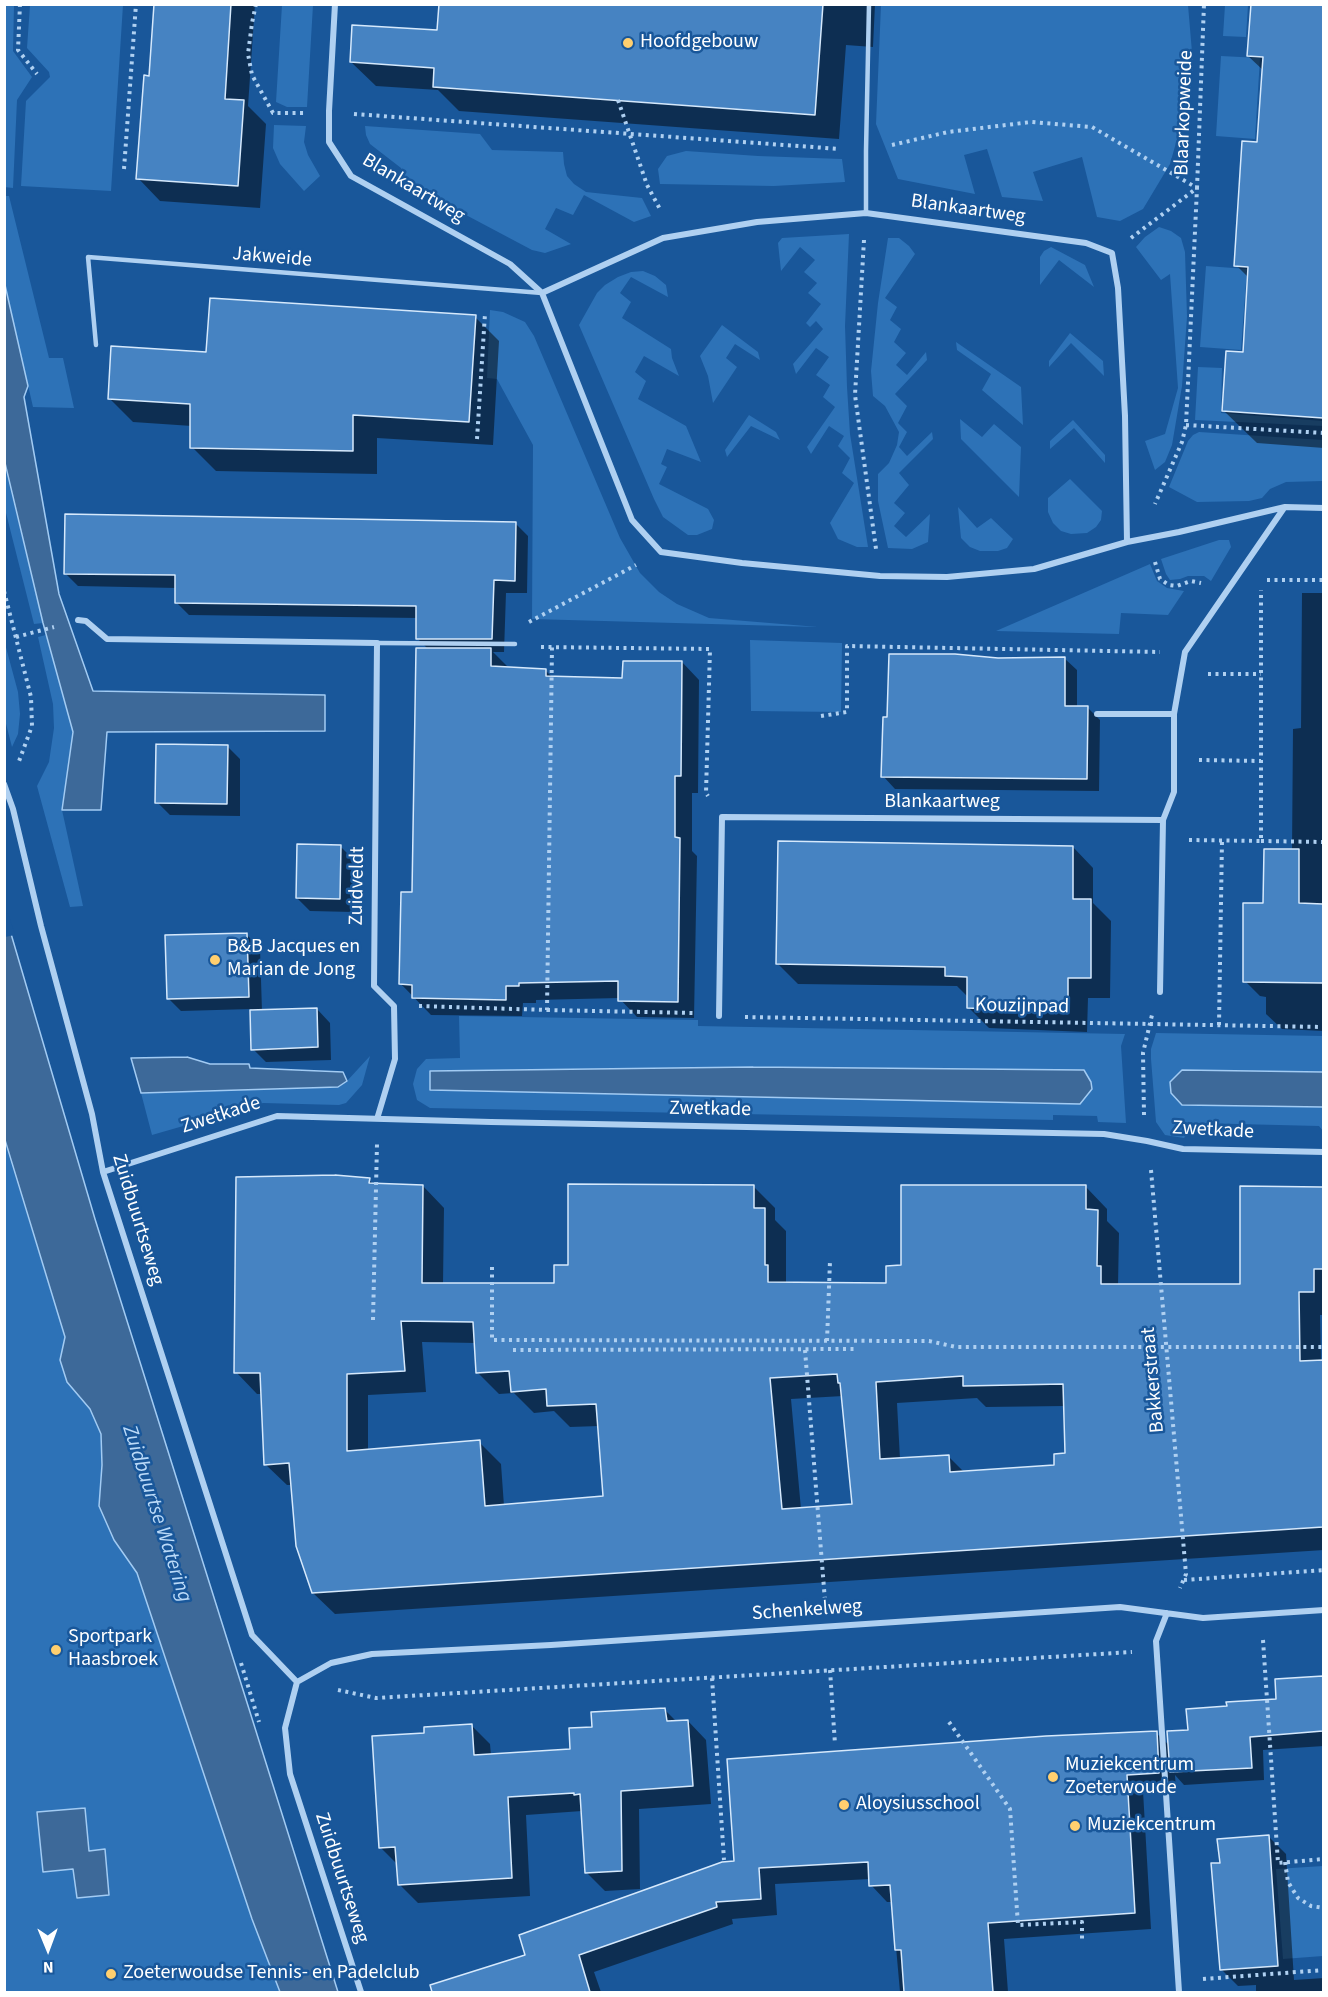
<!DOCTYPE html>
<style>
body{margin:0}
#map{position:relative;width:1328px;height:1997px;overflow:hidden;background:#19579a;font-family:"Source Sans 3",sans-serif}
canvas{display:block}
.frame{position:absolute;inset:0;border:6px solid #fff;pointer-events:none}
.north{position:absolute;left:18px;top:1919px;width:60px;height:60px;-webkit-text-stroke:4px #19579a;paint-order:stroke;rotate:179deg;font-size:16px;font-weight:700;line-height:24px;text-align:center;color:#fff}
.north::after{content:'';display:block;margin:auto;width:21px;height:27px;background:#fff;clip-path:polygon(50% 0,100% 100%,50% 72%,0 100%)}
</style>
<div id="map">
<canvas width="1328" height="1997"></canvas>
<div class="frame"></div>
<div class="north">N</div>
</div>
<script>
const context = document.querySelector('canvas').getContext('2d');
context.lineJoin = 'round';
function fillPath(path, color) { context.fillStyle = color; context.fill(path, 'evenodd'); }
const toPath = rows => new Path2D(rows.map(r => 'M' + r).join(''));
function strokePath(path, color, width, dash) { context.strokeStyle = color; context.lineWidth = width; context.lineCap = dash ? 'butt' : 'round'; context.setLineDash(dash || []); context.stroke(path); }
function label(font, color, halo, rows, align = 'center') {
  context.font = font + ' "Source Sans 3",sans-serif'; context.lineWidth = 5; context.setLineDash([]); context.textBaseline = 'middle'; context.strokeStyle = halo; context.fillStyle = color; for (const [text, x, y, turn = 0] of rows) {
    context.save(); context.translate(x, y); context.rotate((+turn || 0) * Math.PI / 180); context.textAlign = isNaN(turn) ? turn : align; if (halo) context.strokeText(text, 0, 0); context.fillText(text, 0, 0); context.restore();
  }
}
fillPath(toPath([
 [5,4,14,5,13,51,32,77,17,100,13,188,4,187],
 [30,5,123,5,111,191,21,186,26,101,50,77,49,72,27,48],
 [282,5,313,5,307,107,287,107,276,102],
 [881,5,1188,5,1193,64,1190,93,1170,164,1143,209,1120,221,1097,217,1082,157,1033,172,1043,201,1002,197,987,149,964,155,975,194,898,179,876,124],
 [1225,5,1248,5,1246,37,1223,36],
 [1221,56,1260,58,1255,139,1216,136],
 [274,125,306,126,304,142,308,155,320,176,304,191,280,164,273,148],
 [365,126,480,134,492,150,563,152,564,164,567,176,574,184,586,192,642,198,651,216,634,222,584,195,573,215,556,208,545,229,571,244,545,253,532,250,400,180,401,168,370,144,366,135],
 [686,151,758,156,842,159,845,182,774,186,660,184,658,169,667,156],
 [4,196,9,196,49,358,63,358,74,408,33,407,5,285],
 [1159,227,1171,231,1181,238,1185,252,1187,317,1182,386,1172,445,1165,462,1155,470,1145,441,1165,434,1178,388,1170,274,1161,280,1136,247,1145,237],
 [849,234,845,326,847,387,850,434,868,547,857,547,838,539,830,523,854,483,842,473,850,458,838,446,844,436,829,426,811,454,807,447,835,407,823,397,830,385,816,375,829,357,816,348,796,374,793,364,823,329,816,321,810,327,806,323,821,304,808,293,817,283,804,272,815,260,800,247,781,271,778,243,782,238],
 [888,238,899,238,909,246,915,254,885,298,897,307,890,320,901,329,894,342,906,353,896,365,907,375,926,352,927,360,895,394,907,406,898,423,907,432,899,447,907,456,932,432,933,439,899,473,909,485,894,503,905,513,894,526,906,537,930,514,928,542,912,549,888,548,878,501,878,474,889,463,897,445,899,432,885,406,873,396,871,371,878,303],
 [1051,247,1085,265,1094,287,1059,260,1040,285,1040,257,1044,251],
 [1206,266,1247,269,1241,350,1200,347],
 [643,271,655,276,666,285,668,297,631,277,620,293,631,302,622,318,671,349,672,358,679,376,644,356,635,372,646,381,638,399,686,426,701,462,667,449,661,464,667,467,659,484,708,509,714,520,712,529,697,535,688,535,663,517,654,499,579,325,597,293,605,285,618,277,631,272],
 [490,310,503,312,525,322,534,336,620,538,640,573,659,592,677,604,709,618,818,627,532,619,533,445,497,379,487,378],
 [722,325,758,352,760,360,735,344,726,358,737,367,713,403,708,376,700,356],
 [1070,333,1103,361,1104,376,1071,343,1049,367,1049,361],
 [956,342,1021,387,1023,425,982,390,991,374,957,350],
 [1198,367,1222,368,1221,413,1323,421,1323,426,1195,420],
 [749,415,776,432,780,440,751,426,727,457,725,450],
 [960,419,982,437,994,424,1021,447,1019,497,961,439],
 [1073,420,1105,455,1105,463,1074,428,1050,449,1050,441],
 [1199,432,1323,440,1323,481,1286,482,1270,489,1262,498,1249,501,1197,502,1169,487,1188,441,1193,435],
 [4,463,43,623,34,624,5,509],
 [1070,479,1102,511,1101,520,1096,527,1087,533,1071,534,1061,531,1053,523,1048,512,1048,498],
 [958,507,977,528,991,518,1013,539,1007,548,998,551,980,551,970,547,961,538],
 [1219,540,1229,540,1231,547,1211,581,1204,576,1188,576,1180,579,1170,580,1166,574,1161,559],
 [1150,564,1157,581,1167,588,1184,591,1168,615,1121,613,1119,634,996,631],
 [46,635,73,732,62,810,83,906,70,907,37,786,49,762,54,728,53,704,38,637],
 [4,640,18,692,20,714,18,734,12,747,5,720],
 [750,640,842,643,841,712,751,711],
 [459,1016,698,1020,698,1026,1125,1034,1121,1046,1126,1123,1098,1122,1097,1116,1053,1115,1053,1120,430,1108,417,1100,413,1084,417,1069,426,1059,460,1058],
 [753,1067,1084,1070,1091,1082,1092,1089,430,1071],
 [1156,1033,1323,1036,1323,1072,1182,1070,1182,1105,1323,1107,1323,1131,1319,1126,1196,1123,1184,1138,1165,1135,1156,1122,1151,1059,1151,1049],
 [370,1056,362,1085,346,1103,339,1105,263,1103,152,1135,141,1093,338,1087,347,1081],
 [4,1140,65,1337,60,1360,67,1382,90,1409,101,1434,102,1465,114,1540,137,1573,252,1919,280,1992,5,1992],
 [1323,1866,1323,1956,1283,1959,1276,1869]
]), '#2d72b7');
const water = toPath([
 [5,285,28,386,24,397,59,594,93,691,325,695,325,731,107,732,101,810,62,810,73,732,43,623,5,463,5,285],
 [4,910,95,1219,338,1992,280,1992,252,1919,137,1573,114,1540,99,1506,102,1465,101,1434,90,1409,67,1382,60,1360,65,1337,5,1140,4,910],
 [187,1057,210,1064,249,1064,250,1068,343,1072,347,1081,338,1087,141,1093,131,1058,187,1057],
 [753,1067,1084,1070,1091,1082,1092,1089,1080,1104,430,1090,430,1071,753,1067],
 [1182,1070,1323,1072,1323,1107,1182,1105,1171,1093,1170,1082,1182,1070],
 [85,1808,89,1851,105,1849,109,1895,77,1898,73,1869,43,1872,37,1812,85,1808]
]);
fillPath(water, '#3d6999');
strokePath(water, '#a2cbf3', 1.5);
fillPath(toPath([
 [8,913,15,935,5,937,5,914]
]), '#19579a');
fillPath(toPath([
 [156,4,255,4,248,106,266,124,260,208,160,201,138,178,151,78],
 [442,4,875,4,873,47,846,45,839,139,459,111,438,90,376,86,351,62,440,32],
 [1252,4,1324,4,1324,448,1257,443,1224,411,1244,354,1249,278,1236,265,1259,143,1264,71,1248,56],
 [475,317,499,341,493,445,377,438,377,474,216,471,192,447,192,426,133,422,109,398],
 [515,523,528,536,527,593,506,593,504,652,493,652,508,667,545,670,553,678,624,680,682,662,699,680,698,793,692,793,692,851,697,856,694,1018,637,1017,619,998,536,1000,536,1003,523,1003,522,1016,431,1015,401,984,413,893,428,649,417,638,418,618,189,615,176,602,177,588,78,586,65,573],
 [1302,593,1324,593,1324,1031,1282,1029,1266,1014,1266,997,1260,996,1245,981,1265,905,1292,851,1293,729,1301,728],
 [1064,658,1077,670,1077,707,1088,708,1100,720,1099,791,895,789,883,776,998,659],
 [227,746,240,759,240,816,170,815,157,802],
 [340,846,353,859,353,912,310,911,297,898],
 [1073,847,1093,868,1093,903,1111,921,1110,998,1088,998,1087,1032,989,1028,969,1008,967,996,957,986,798,984,777,963],
 [247,935,260,948,262,1011,317,1009,330,1023,331,1060,266,1062,253,1049,252,1009,181,1011,168,998],
 [369,1180,374,1185,423,1186,444,1208,443,1284,555,1284,570,1266,753,1186,775,1208,775,1220,786,1231,786,1284,888,1285,902,1267,1086,1187,1107,1209,1107,1221,1119,1233,1118,1286,1242,1285,1242,1188,1324,1188,1324,1315,1320,1315,1321,1362,1324,1362,1324,1550,335,1614,313,1593,292,1485,287,1485,265,1464,263,1394,257,1394,236,1372],
 [422,1342,476,1343,477,1372,499,1394,514,1393,534,1413,554,1411,570,1427,599,1426,604,1498,504,1506,501,1464,479,1442,368,1451,368,1395,426,1392],
 [843,1396,854,1505,801,1509,791,1399],
 [977,1398,986,1407,1065,1406,1067,1454,1056,1467,964,1472,948,1456,900,1459,897,1403],
 [1324,1677,1324,1746,1263,1750,1264,1780,1184,1785,1175,1775,1176,1789,1143,1791,1151,1929,1004,1939,1008,1992,900,1992,892,1902,887,1902,871,1885,870,1879,775,1884,777,1915,732,1919,733,1924,594,1972,601,1992,456,1992,452,1980,527,1956,736,1863,1156,1733,1170,1746,1189,1731,1229,1708,1278,1700,1276,1680],
 [665,1710,677,1722,688,1721,706,1740,711,1804,639,1809,640,1889,605,1891,587,1873,582,1811,526,1815,530,1896,418,1903,400,1885,398,1865,380,1847,426,1735,472,1726,490,1744,491,1755,572,1750,593,1729],
 [1268,1836,1286,1854,1294,1980,1324,1978,1324,1992,1256,1992,1256,1985,1238,1986,1221,1969,1221,1864]
]), '#0007');
const building = toPath([
 [154,4,231,4,225,99,244,100,238,186,136,179,144,75,149,76,154,4],
 [439,4,823,4,815,115,433,87,434,68,350,62,352,25,437,30,439,4],
 [1251,4,1323,4,1323,418,1222,411,1226,351,1243,352,1248,267,1234,266,1242,141,1257,142,1263,57,1247,56,1251,4],
 [210,298,476,315,469,422,353,415,353,451,190,448,190,404,108,399,111,346,206,352,210,298],
 [65,514,516,522,515,581,494,580,492,639,416,639,416,606,175,603,175,575,64,574,65,514],
 [416,648,491,648,491,666,546,669,546,676,622,678,623,661,682,661,681,776,675,776,675,837,680,838,678,1002,618,1001,618,981,519,983,519,986,506,986,506,1000,412,998,412,985,399,984,401,892,412,892,416,648],
 [889,654,955,654,998,658,1065,657,1065,706,1088,706,1087,779,881,777,883,717,887,717,889,654],
 [156,744,228,745,227,804,155,803,156,744],
 [778,841,1073,846,1073,899,1091,899,1091,978,1068,978,1068,1012,967,1008,967,977,945,976,945,967,776,964,778,841],
 [297,844,341,845,340,899,296,898,297,844],
 [1264,849,1299,849,1299,903,1323,904,1323,983,1243,982,1243,903,1263,903,1264,849],
 [247,933,249,997,167,999,165,935,247,933],
 [317,1008,318,1047,251,1050,250,1010,317,1008],
 [335,1175,370,1178,369,1183,423,1185,422,1283,554,1283,554,1265,568,1265,568,1184,754,1185,754,1208,765,1208,765,1265,768,1265,768,1282,886,1283,886,1266,901,1265,901,1185,1086,1185,1086,1209,1098,1210,1097,1266,1101,1266,1101,1284,1240,1284,1240,1186,1323,1187,1323,1269,1314,1269,1314,1292,1299,1292,1300,1361,1323,1360,1323,1527,312,1593,296,1546,289,1463,264,1465,260,1373,234,1373,236,1177,335,1175],
 [401,1321,473,1322,476,1373,509,1371,511,1392,546,1389,547,1406,596,1404,603,1496,485,1506,480,1440,347,1451,347,1374,405,1371,401,1321],
 [837,1374,838,1383,840,1383,852,1504,782,1509,770,1378,837,1374],
 [963,1376,963,1386,1063,1384,1065,1453,1054,1454,1054,1465,950,1472,949,1455,880,1459,876,1382,963,1376],
 [1323,1676,1323,1731,1250,1737,1252,1768,1170,1772,1167,1731,1188,1730,1186,1709,1227,1706,1226,1702,1276,1699,1275,1679,1323,1676],
 [665,1708,667,1721,688,1720,693,1786,621,1791,622,1871,585,1873,580,1794,574,1795,574,1793,508,1797,512,1878,398,1885,395,1847,379,1848,372,1736,424,1733,424,1727,472,1724,474,1755,570,1749,569,1728,592,1727,591,1712,665,1708],
 [1157,1731,1159,1773,1127,1775,1135,1913,988,1923,993,1992,904,1992,901,1950,895,1950,890,1885,869,1886,868,1862,759,1868,761,1899,716,1902,717,1907,579,1955,590,1992,432,1992,430,1985,525,1955,519,1935,722,1862,734,1861,727,1759,1046,1736,1157,1731],
 [1269,1835,1278,1966,1220,1970,1211,1863,1220,1863,1217,1839,1269,1835]
]);
fillPath(building, '#4683c2');
strokePath(building, '#d6e9fc', 1.5);
strokePath(toPath([
 [20,4,18,50,37,74],
 [256,4,252,23,248,54,252,75,273,113,305,113],
 [618,100,647,185,661,211],
 [354,114,840,149],
 [892,145,948,132,1031,122,1092,127,1197,188,1186,425,1182,442,1155,504],
 [124,169,136,4],
 [1131,238,1197,188,1204,4],
 [864,240,855,395,876,549],
 [1186,425,1324,433],
 [477,439,485,314],
 [1155,562,1160,579,1169,585,1177,586,1191,581,1201,583],
 [1267,580,1324,580],
 [4,591,31,697,32,726,18,764],
 [529,622,636,565],
 [16,637,54,627],
 [541,647,710,649,706,793,708,796],
 [1208,674,1261,674],
 [821,716,847,712,847,646,1160,652],
 [1199,760,1261,761],
 [1189,840,1261,841,1261,590],
 [1261,841,1324,842],
 [419,1006,547,1010,552,647],
 [547,1010,693,1013],
 [745,1017,1324,1027],
 [1219,1025,1222,840],
 [1144,1115,1143,1053,1152,1015],
 [1151,1170,1186,1574,1180,1588],
 [492,1267,492,1340,929,1341,956,1347,1324,1347],
 [373,1320,377,1144],
 [827,1341,830,1261],
 [513,1350,858,1349],
 [805,1350,825,1601],
 [1184,1580,1324,1570],
 [1263,1640,1278,1863,1324,1859],
 [241,1663,259,1722],
 [830,1670,835,1744],
 [712,1678,724,1860],
 [338,1690,376,1698,1132,1652],
 [949,1722,1010,1809,1018,1925,1082,1922,1082,1943],
 [1285,1862,1288,1882,1298,1898,1311,1906,1324,1908],
 [1203,1979,1324,1970]
]), '#afd0f1', 4, [3, 4.5]);
strokePath(toPath([
 [866,213,866,151,869,4],
 [96,345,88,257,542,293],
 [377,643,515,644]
]), '#afd0f1', 4.5);
strokePath(toPath([
 [335,4,329,111,329,142,351,176,510,264,542,293,632,520,661,552,742,563,880,576,947,577,1034,569,1127,542,1179,532,1285,507,1324,508],
 [542,293,663,238,757,222,866,213,1086,243,1112,253,1118,288,1125,416,1127,542],
 [78,620,86,621,107,639,377,643,374,986,394,1006,395,1059,377,1119],
 [1097,714,1174,714],
 [4,784,13,809,41,926,92,1114,103,1172,252,1635,297,1682,285,1728,290,1774,361,1992],
 [1160,992,1163,820],
 [719,1016,722,817,1163,820,1174,792,1174,714,1185,652,1284,508],
 [103,1172,277,1116,491,1122,1104,1134,1147,1141,1183,1149,1324,1152],
 [1167,1613,1156,1641,1179,1992],
 [297,1682,331,1663,372,1654,551,1645,1120,1607,1203,1618,1324,1610]
]), '#afd0f1', 6);
for (const [x, y, r, color] of [
 [628,43,6,"#ffcf6f"],
 [215,960,6,"#ffcf6f"],
 [56,1650,6,"#ffcf6f"],
 [1053,1777,6,"#ffcf6f"],
 [844,1805,6,"#ffcf6f"],
 [1075,1826,6,"#ffcf6f"],
 [111,1974,6,"#ffcf6f"]
]) { const dot = new Path2D(); dot.arc(x, y, r, 0, 2 * Math.PI); context.fillStyle = color; context.fill(dot); strokePath(dot, '#19579a', 2); }
label('20px', '#fff', '#19579a', [
 ["Hoofdgebouw",640,43],
 ["B&B Jacques en",227,948],
 ["Marian de Jong",227,971],
 ["Sportpark",68,1638],
 ["Haasbroek",68,1661],
 ["Muziekcentrum",1065,1766],
 ["Zoeterwoude",1065,1789],
 ["Aloysiusschool",856,1805],
 ["Muziekcentrum",1087,1826],
 ["Zoeterwoudse Tennis- en Padelclub",123,1974]
], 'left');
label('20px', '#fff', '#19579a', [
 ["Blaarkopweide",1185,113,-88],
 ["Blankaartweg",413,189,31],
 ["Blankaartweg",968,210,8],
 ["Jakweide",272,258,5],
 ["Blankaartweg",942,803],
 ["Zuidveldt",358,886,-89],
 ["Kouzijnpad",1022,1007,1],
 ["Zwetkade",710,1110,1],
 ["Zwetkade",221,1116,-18],
 ["Zwetkade",1213,1131,3],
 ["Zuidbuurtseweg",137,1220,73],
 ["Bakkerstraat",1154,1380,-95],
 ["Schenkelweg",807,1611,-4],
 ["Zuidbuurtseweg",341,1878,72]
]);
label('italic 21px', '#bbdaf8', '#19579a', [
 ["Zuidbuurtse Watering",156,1514,72]
]);
</script>
